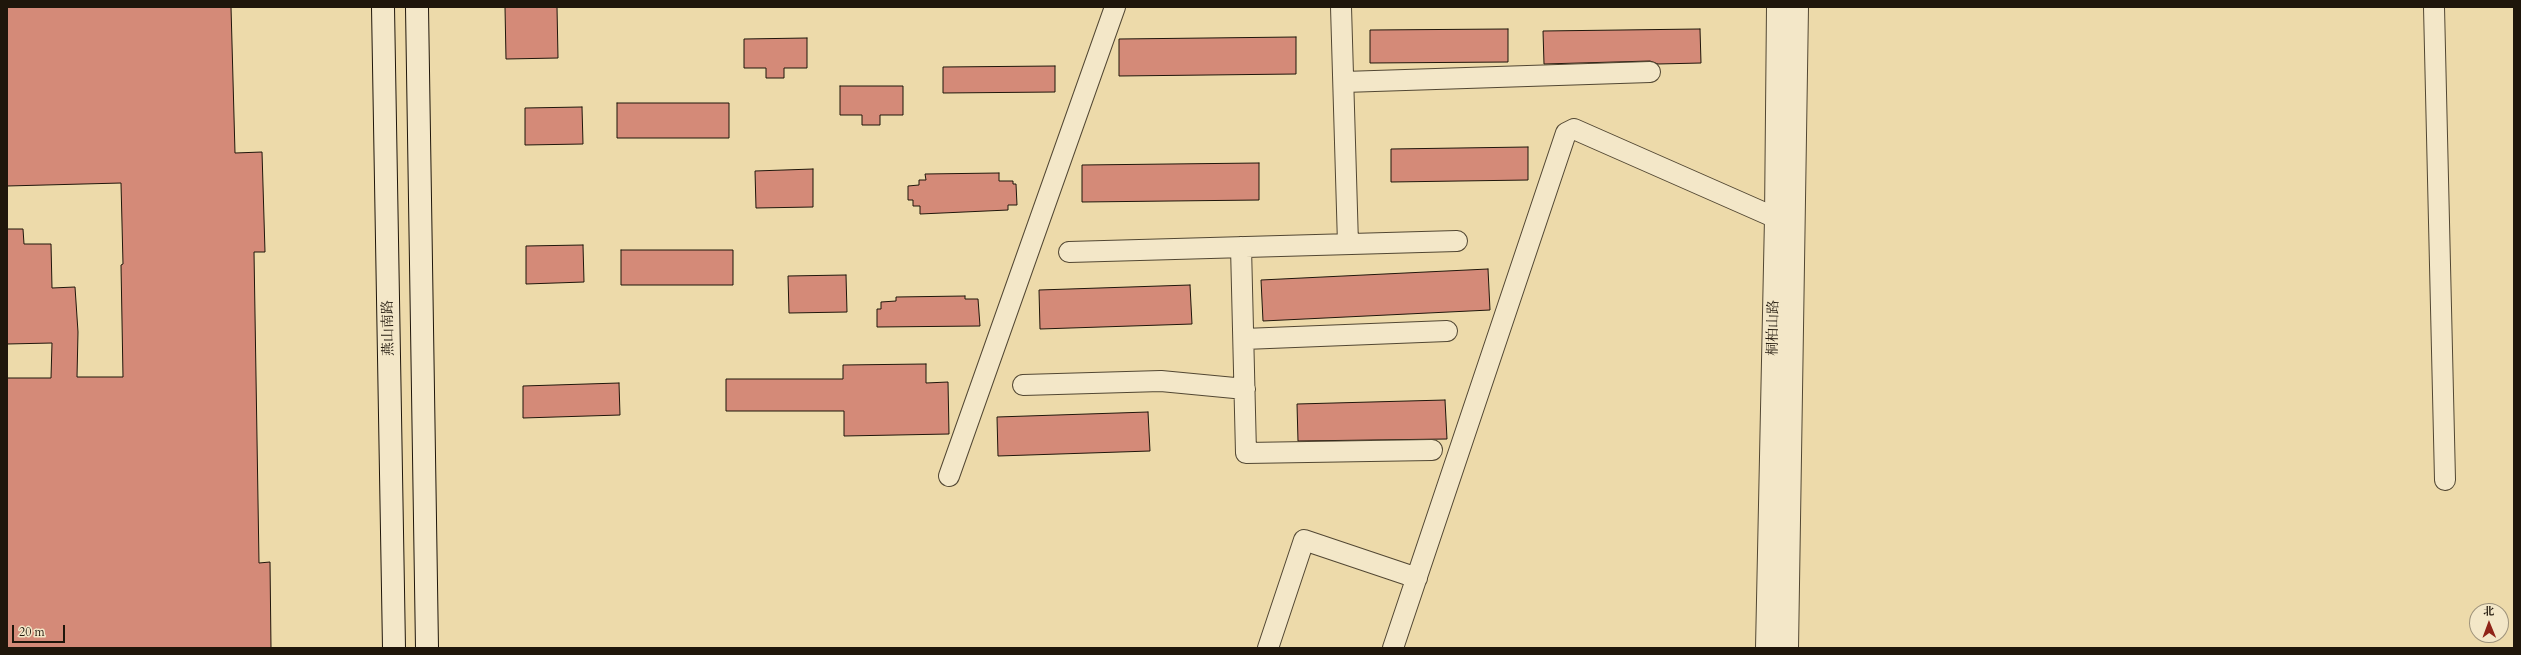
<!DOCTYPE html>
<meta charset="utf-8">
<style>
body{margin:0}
#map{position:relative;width:2521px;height:655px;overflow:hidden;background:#eddaaa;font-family:Cardo,"Noto Serif SC",serif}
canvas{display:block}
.frame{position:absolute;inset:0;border:8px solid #1f160b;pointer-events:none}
.north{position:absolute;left:2469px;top:603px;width:40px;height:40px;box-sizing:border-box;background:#f3e7c8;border:1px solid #9e937c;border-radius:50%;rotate:359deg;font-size:11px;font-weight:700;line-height:16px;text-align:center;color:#1f160b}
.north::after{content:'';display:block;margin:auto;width:14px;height:18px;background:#8f2418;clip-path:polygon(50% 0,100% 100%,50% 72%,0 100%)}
.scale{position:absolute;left:12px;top:625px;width:53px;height:18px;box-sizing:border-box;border:2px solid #1f160b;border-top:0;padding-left:5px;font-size:12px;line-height:14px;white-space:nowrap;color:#1f160b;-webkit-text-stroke:3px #f3e7c8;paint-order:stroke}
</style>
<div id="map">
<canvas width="2521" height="655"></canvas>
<div class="frame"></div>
<div class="north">北</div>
<div class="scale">20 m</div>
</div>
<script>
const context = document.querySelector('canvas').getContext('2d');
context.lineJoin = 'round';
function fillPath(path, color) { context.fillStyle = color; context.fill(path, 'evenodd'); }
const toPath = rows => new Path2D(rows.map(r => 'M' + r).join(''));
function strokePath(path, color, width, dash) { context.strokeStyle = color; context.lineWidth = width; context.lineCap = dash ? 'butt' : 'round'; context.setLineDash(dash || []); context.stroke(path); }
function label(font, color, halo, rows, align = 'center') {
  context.font = font + ' Cardo,"Noto Serif SC",serif'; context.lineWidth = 3.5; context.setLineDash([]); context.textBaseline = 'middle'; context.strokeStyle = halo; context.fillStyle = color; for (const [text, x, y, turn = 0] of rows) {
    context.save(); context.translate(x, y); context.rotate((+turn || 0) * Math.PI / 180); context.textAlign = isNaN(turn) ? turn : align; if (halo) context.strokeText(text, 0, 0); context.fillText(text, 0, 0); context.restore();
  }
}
const building = toPath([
 [7,7,231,7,235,153,262,152,265,252,254,252,259,563,270,562,271,648,7,648,7,378,51,378,52,343,7,344,7,229,23,229,24,244,51,244,52,288,75,287,78,332,77,377,123,377,121,265,123,264,121,183,7,186,7,7],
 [505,7,557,7,558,58,506,59,505,7],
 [1508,29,1508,62,1370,63,1370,30,1508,29],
 [1700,29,1701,63,1658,64,1650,61,1544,64,1543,31,1700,29],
 [1296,37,1296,74,1119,76,1119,39,1296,37],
 [807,38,807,68,784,68,784,78,766,78,766,68,744,68,744,39,807,38],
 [1055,66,1055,92,943,93,943,67,1055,66],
 [840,86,903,86,903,115,880,115,880,125,862,125,862,115,840,115,840,86],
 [617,103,729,103,729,138,617,138,617,103],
 [582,107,583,144,525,145,525,108,582,107],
 [1528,147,1528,180,1391,182,1391,149,1528,147],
 [1259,163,1259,200,1082,202,1082,165,1259,163],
 [813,169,813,207,756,208,755,171,813,169],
 [999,173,999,181,1013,181,1013,184,1016,184,1017,205,1008,205,1008,210,920,214,920,206,913,206,913,200,908,200,908,186,919,185,919,180,926,180,925,174,999,173],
 [583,245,584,282,526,284,526,246,583,245],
 [621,250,733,250,733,285,621,285,621,250],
 [1488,269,1490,310,1263,321,1261,280,1488,269],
 [846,275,847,312,789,313,788,276,846,275],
 [1190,285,1192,324,1040,329,1039,290,1190,285],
 [965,296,965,299,978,299,980,326,877,327,877,309,881,309,881,302,896,301,896,297,965,296],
 [926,364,926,383,948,382,949,434,844,436,844,411,726,411,726,379,843,379,843,365,926,364],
 [619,383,620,415,523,418,523,386,619,383],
 [1445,400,1447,439,1298,441,1297,404,1445,400],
 [1148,412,1150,451,998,456,997,417,1148,412]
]);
fillPath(building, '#d48a78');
strokePath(building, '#1f160b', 1);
const minor = toPath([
 [1341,7,1348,244],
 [2434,7,2445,480],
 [1344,82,1650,72],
 [1241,247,1246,453,1432,450],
 [1069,252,1457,241],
 [1244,339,1447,331],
 [1023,385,1161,381,1245,389],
 [949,476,1115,7],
 [1268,648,1304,540,1417,578],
 [1393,648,1566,133,1574,129,1776,218]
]);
const tertiary = toPath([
 [1767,648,1776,218,1778,7],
 [1787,648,1797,7]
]);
const secondary = toPath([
 [383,7,394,648],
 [417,7,427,648]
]);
strokePath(minor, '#524733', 22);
strokePath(tertiary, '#524733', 24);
strokePath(secondary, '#1f160b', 24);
strokePath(minor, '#f3e7c8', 20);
strokePath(tertiary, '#f3e7c8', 22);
strokePath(secondary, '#f3e7c8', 22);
label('14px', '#1f160b', '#f3e7c8', [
 ["燕山南路",389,328,-91],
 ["桐柏山路",1774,328,-89]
]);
</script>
